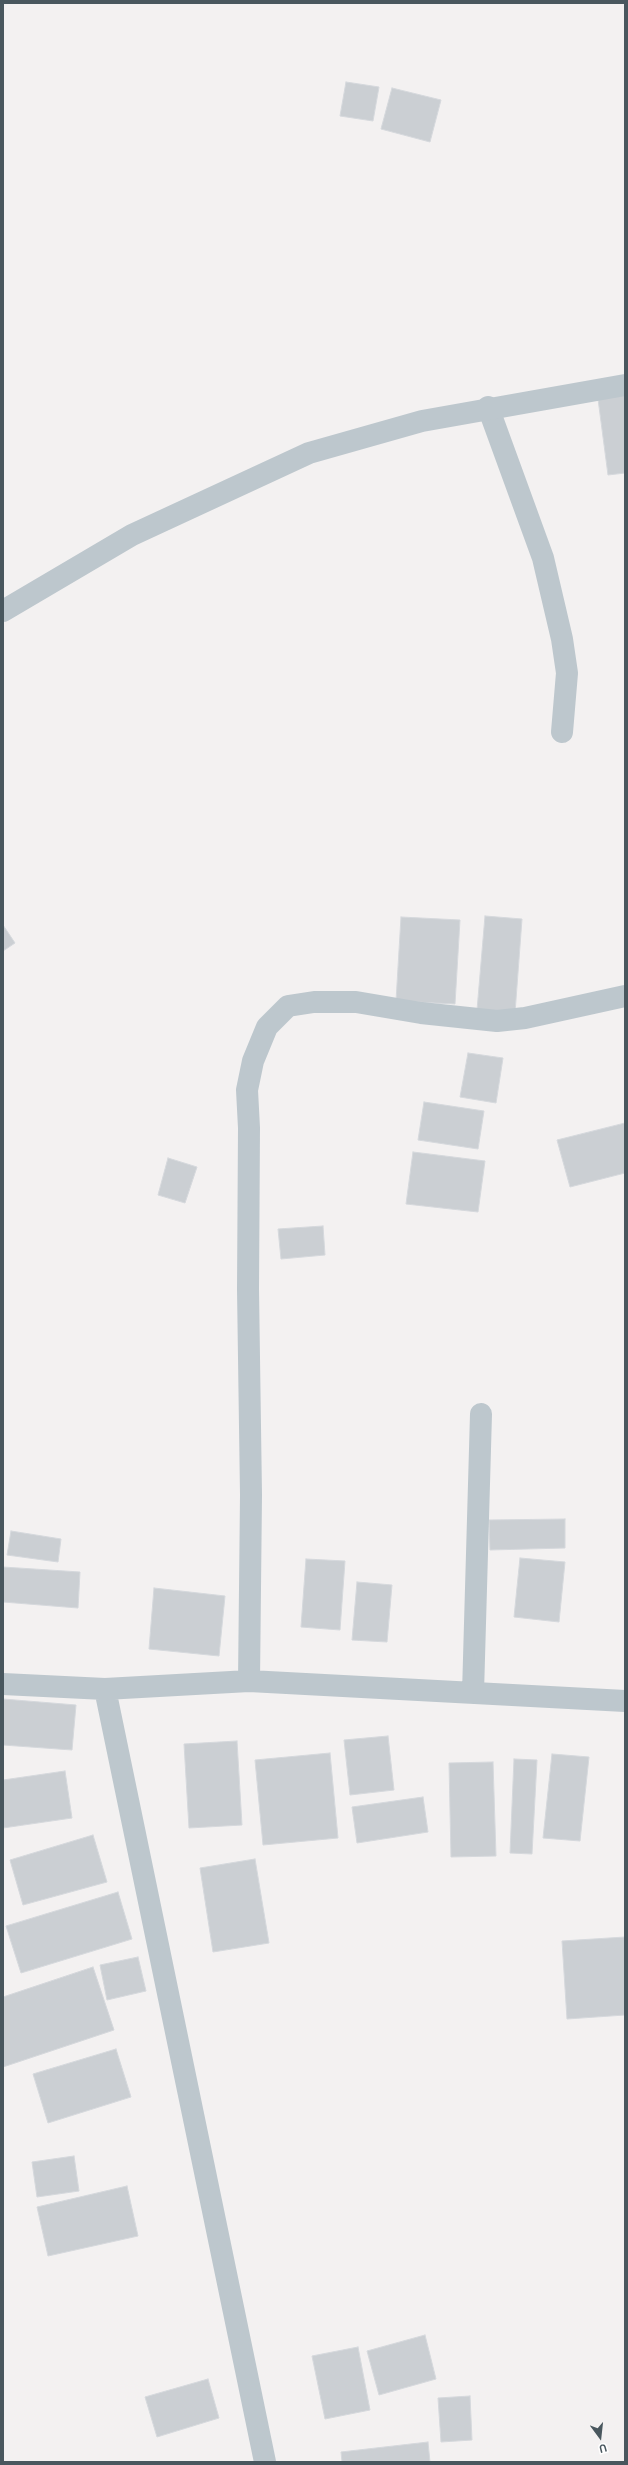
<!DOCTYPE html>
<style>
body{margin:0}
#map{position:relative;width:628px;height:2465px;overflow:hidden;background:#f3f1f1;font-family:Ubuntu,sans-serif}
canvas{display:block}
.frame{position:absolute;inset:0;border:4px solid #49575e;pointer-events:none}
.north{position:absolute;left:580px;top:2417px;width:40px;height:40px;-webkit-text-stroke:3px #fff;paint-order:stroke;rotate:165deg;font-size:11px;font-weight:700;line-height:16px;text-align:center;color:#49575e}
.north::after{content:'';display:block;margin:auto;width:14px;height:18px;background:#49575e;clip-path:polygon(50% 0,100% 100%,50% 72%,0 100%)}
</style>
<div id="map">
<canvas width="628" height="2465"></canvas>
<div class="frame"></div>
<div class="north">U</div>
</div>
<script>
const context = document.querySelector('canvas').getContext('2d');
context.lineJoin = 'round';
function fillPath(path, color) { context.fillStyle = color; context.fill(path, 'evenodd'); }
const toPath = rows => new Path2D(rows.map(r => 'M' + r).join(''));
function strokePath(path, color, width, dash) { context.strokeStyle = color; context.lineWidth = width; context.lineCap = dash ? 'butt' : 'round'; context.setLineDash(dash || []); context.stroke(path); }
const building = toPath([
 [346,82,379,87,373,121,340,116,346,82],
 [392,88,441,100,430,142,381,129,392,88],
 [625,395,625,473,608,475,598,399,625,395],
 [485,916,522,919,515,1013,477,1010,485,916],
 [401,917,460,920,455,1004,396,1001,401,917],
 [3,925,15,943,3,951,3,925],
 [468,1053,503,1058,496,1103,460,1097,468,1053],
 [424,1102,484,1111,478,1149,418,1140,424,1102],
 [625,1123,625,1173,570,1187,557,1140,625,1123],
 [413,1152,485,1161,478,1212,406,1204,413,1152],
 [168,1158,197,1167,185,1203,158,1195,168,1158],
 [323,1226,325,1255,281,1259,278,1229,323,1226],
 [565,1519,565,1548,490,1550,489,1520,565,1519],
 [11,1531,61,1539,58,1562,7,1555,11,1531],
 [520,1558,565,1562,559,1622,514,1617,520,1558],
 [306,1559,345,1561,340,1630,301,1627,306,1559],
 [3,1567,80,1572,78,1608,3,1602,3,1567],
 [357,1582,392,1585,387,1642,352,1640,357,1582],
 [154,1588,225,1596,219,1656,149,1649,154,1588],
 [3,1699,76,1705,72,1750,3,1745,3,1699],
 [388,1736,394,1790,350,1795,344,1740,388,1736],
 [237,1741,242,1825,189,1828,184,1744,237,1741],
 [330,1753,338,1838,263,1845,255,1760,330,1753],
 [552,1754,589,1757,580,1841,543,1838,552,1754],
 [514,1759,537,1760,532,1854,510,1853,514,1759],
 [493,1762,496,1856,451,1857,449,1763,493,1762],
 [65,1771,72,1818,3,1828,3,1780,65,1771],
 [423,1797,428,1832,357,1843,352,1807,423,1797],
 [93,1835,107,1882,23,1905,10,1860,93,1835],
 [255,1859,269,1943,213,1952,200,1868,255,1859],
 [118,1892,132,1939,21,1973,6,1926,118,1892],
 [625,1937,625,2015,567,2019,562,1941,625,1937],
 [138,1957,146,1991,107,2000,100,1965,138,1957],
 [93,1967,114,2030,3,2067,3,1997,93,1967],
 [116,2049,131,2097,48,2123,33,2074,116,2049],
 [74,2156,79,2191,37,2197,32,2162,74,2156],
 [127,2186,138,2236,48,2256,37,2207,127,2186],
 [425,2335,436,2379,379,2395,367,2351,425,2335],
 [358,2347,370,2410,325,2419,312,2356,358,2347],
 [208,2379,219,2418,157,2437,145,2397,208,2379],
 [470,2396,472,2440,441,2442,438,2398,470,2396],
 [428,2442,430,2462,342,2462,341,2452,428,2442]
]);
fillPath(building, '#cbcfd3');
strokePath(building, '#d5d8dc', 1);
strokePath(toPath([
 [488,407,543,558,562,639,567,673,562,732]
]), '#bdc7cd', 22);
strokePath(toPath([
 [3,611,132,535,309,453,422,421,625,385],
 [249,1681,251,1495,248,1289,249,1128,247,1090,253,1061,267,1027,288,1006,314,1002,356,1002,421,1013,497,1021,525,1018,625,996],
 [3,1684,105,1689,249,1681,625,1701],
 [105,1689,265,2462],
 [473,1693,481,1414]
]), '#bdc7cd', 22);
</script>
